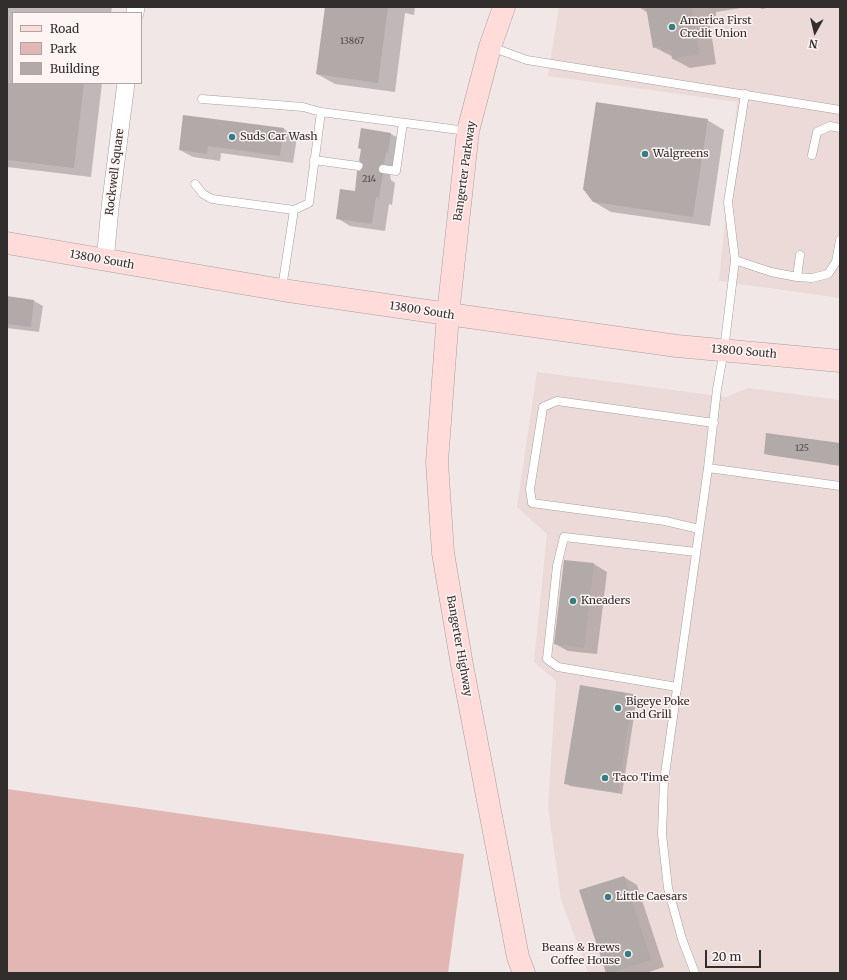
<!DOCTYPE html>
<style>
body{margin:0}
#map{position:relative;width:847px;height:980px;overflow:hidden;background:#f0e7e6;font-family:Merriweather,serif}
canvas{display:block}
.frame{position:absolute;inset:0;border:8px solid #322e2e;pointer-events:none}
.legend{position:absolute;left:12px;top:12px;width:130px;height:72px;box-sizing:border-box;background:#fef4f3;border:1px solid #aca5a4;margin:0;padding:5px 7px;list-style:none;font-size:12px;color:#322e2e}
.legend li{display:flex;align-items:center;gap:8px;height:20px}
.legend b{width:20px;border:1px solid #aca5a4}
.north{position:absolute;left:795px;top:12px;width:40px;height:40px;-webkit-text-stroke:3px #fef4f3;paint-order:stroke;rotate:188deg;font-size:11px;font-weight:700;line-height:16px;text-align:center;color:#322e2e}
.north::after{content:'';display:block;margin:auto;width:14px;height:18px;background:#322e2e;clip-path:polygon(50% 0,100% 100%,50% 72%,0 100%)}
.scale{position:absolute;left:705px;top:950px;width:56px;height:18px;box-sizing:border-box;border:2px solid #322e2e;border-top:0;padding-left:5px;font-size:12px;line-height:14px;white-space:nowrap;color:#322e2e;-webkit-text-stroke:3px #fef4f3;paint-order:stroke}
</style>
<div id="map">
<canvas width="847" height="980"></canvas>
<div class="frame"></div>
<ul class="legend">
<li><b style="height:5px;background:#ffdbda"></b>Road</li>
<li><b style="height:11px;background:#e2b6b3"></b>Park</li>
<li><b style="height:11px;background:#b2a9a9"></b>Building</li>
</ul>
<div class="north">N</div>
<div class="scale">20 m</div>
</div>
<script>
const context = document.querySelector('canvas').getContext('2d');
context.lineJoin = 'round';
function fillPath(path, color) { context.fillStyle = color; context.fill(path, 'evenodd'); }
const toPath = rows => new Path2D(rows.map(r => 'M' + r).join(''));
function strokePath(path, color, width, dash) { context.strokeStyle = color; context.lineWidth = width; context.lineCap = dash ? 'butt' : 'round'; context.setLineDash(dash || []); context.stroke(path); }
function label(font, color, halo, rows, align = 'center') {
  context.font = font + ' Merriweather,serif'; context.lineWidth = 3; context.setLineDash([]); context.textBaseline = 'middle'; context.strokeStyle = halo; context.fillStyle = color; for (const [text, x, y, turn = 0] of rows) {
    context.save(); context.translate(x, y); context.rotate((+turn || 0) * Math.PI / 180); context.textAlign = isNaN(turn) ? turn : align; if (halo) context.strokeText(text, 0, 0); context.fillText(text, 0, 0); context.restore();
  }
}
fillPath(toPath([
 [559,7,840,7,840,298,719,281,737,102,548,76],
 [537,372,726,397,748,388,840,400,840,973,588,973,561,899,548,807,556,681,534,662,547,534,517,507]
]), '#ecdad9');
fillPath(toPath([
 [7,789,464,854,448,973,7,973]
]), '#e2b6b3');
fillPath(toPath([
 [7,7,112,7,111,13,13,13,13,83,102,83,91,177,7,167],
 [326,7,415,7,414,15,405,13,395,92,335,84,317,74],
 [639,7,747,7,716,12,716,16,709,18,716,64,690,68,673,59,673,57,654,47,648,13],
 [759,7,772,7,762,9],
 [707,120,724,130,710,226,611,212,594,202],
 [284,129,297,137,293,163,221,153,220,161,193,157,180,150],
 [361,130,391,134,404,141,394,171,390,175,391,180,395,183,392,205,389,204,385,231,350,226,337,218,356,192,361,172,364,167,362,150,359,148],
 [7,297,34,301,43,306,39,332,7,328],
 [840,444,840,466,769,455,765,453],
 [594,564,607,572,597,654,568,651,555,644],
 [581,686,633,695,637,697,622,794,570,786,566,783],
 [624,877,637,885,664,967,646,973,607,973]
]), '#0003');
fillPath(toPath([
 [325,7,388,7,378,83,316,74],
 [646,7,692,7,699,54,672,59,671,50,662,51,661,46,653,48],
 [7,83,84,83,74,168,7,160],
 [596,102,708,119,693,217,593,202,583,189],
 [183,115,284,128,280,156,208,146,207,154,179,150],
 [361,128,391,133,388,153,386,152,384,164,381,164,378,168,378,171,383,174,379,198,376,197,372,224,336,219,340,189,355,191,357,171,360,171,363,167,363,164,359,161,361,149,358,148],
 [7,296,34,300,31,327,7,324],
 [766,433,840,443,840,465,764,454],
 [564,560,594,563,584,648,554,644],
 [580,685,633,694,618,792,564,784],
 [624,876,651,960,610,973,606,973,579,890]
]), '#b2a9a9');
const lane = toPath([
 [491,47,527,60,840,110],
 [202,99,303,107,321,112,467,131],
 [812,155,817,132,830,126,840,128],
 [314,160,358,166],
 [383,169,396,171,403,123],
 [195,184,203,194,212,199,294,210],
 [800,255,797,277,812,278,828,274,836,262,840,240],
 [735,260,771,272,797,277],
 [282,288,294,210,309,203,321,112],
 [708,468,840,486],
 [699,529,665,521,532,503,530,489,543,407,557,401,714,423],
 [677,687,558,667,547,659,557,566,564,537,696,552],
 [695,973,682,939,668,888,662,834,664,781,708,468,717,389,724,350,735,260,728,202,745,94]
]);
const street = toPath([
 [135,13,136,7],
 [105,261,110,208,126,83]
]);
const secondary = toPath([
 [504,7,490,47,468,131,448,314,437,462,443,553,462,665,518,957,524,973],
 [7,243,282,290,448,314,677,346,840,361]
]);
strokePath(lane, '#a89f9e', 9);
strokePath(street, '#a89f9e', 18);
strokePath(secondary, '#a89f9e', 23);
strokePath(lane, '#fff', 8);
strokePath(street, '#fff', 17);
strokePath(secondary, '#ffdbda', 22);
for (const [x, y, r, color] of [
 [672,27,4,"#367e85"],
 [232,137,4,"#367e85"],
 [645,154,4,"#367e85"],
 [573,601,4,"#367e85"],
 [618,708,4,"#367e85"],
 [605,778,4,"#367e85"],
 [608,897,4,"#367e85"],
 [628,954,4,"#367e85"]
]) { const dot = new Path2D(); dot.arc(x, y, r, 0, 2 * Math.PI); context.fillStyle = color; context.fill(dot); strokePath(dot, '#fef4f3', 1.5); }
label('9px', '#524d4d', null, [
 ["13867",352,41],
 ["214",369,179],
 ["125",802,448]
]);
label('11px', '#322e2e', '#fef4f3', [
 ["America First",680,21],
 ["Credit Union",680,34],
 ["Suds Car Wash",240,137],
 ["Walgreens",653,154],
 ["Kneaders",581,601],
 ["Bigeye Poke",626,702],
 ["and Grill",626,715],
 ["Taco Time",613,778],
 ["Little Caesars",616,897],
 ["Beans & Brews",620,948,"right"],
 ["Coffee House",620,961,"right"]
], 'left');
label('11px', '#322e2e', '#fef4f3', [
 ["Bangerter Parkway",465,171,-82],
 ["Rockwell Square",115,172,-83],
 ["13800 South",102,260,10],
 ["13800 South",422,311,9],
 ["13800 South",744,352,5],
 ["Bangerter Highway",459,646,80]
]);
</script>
